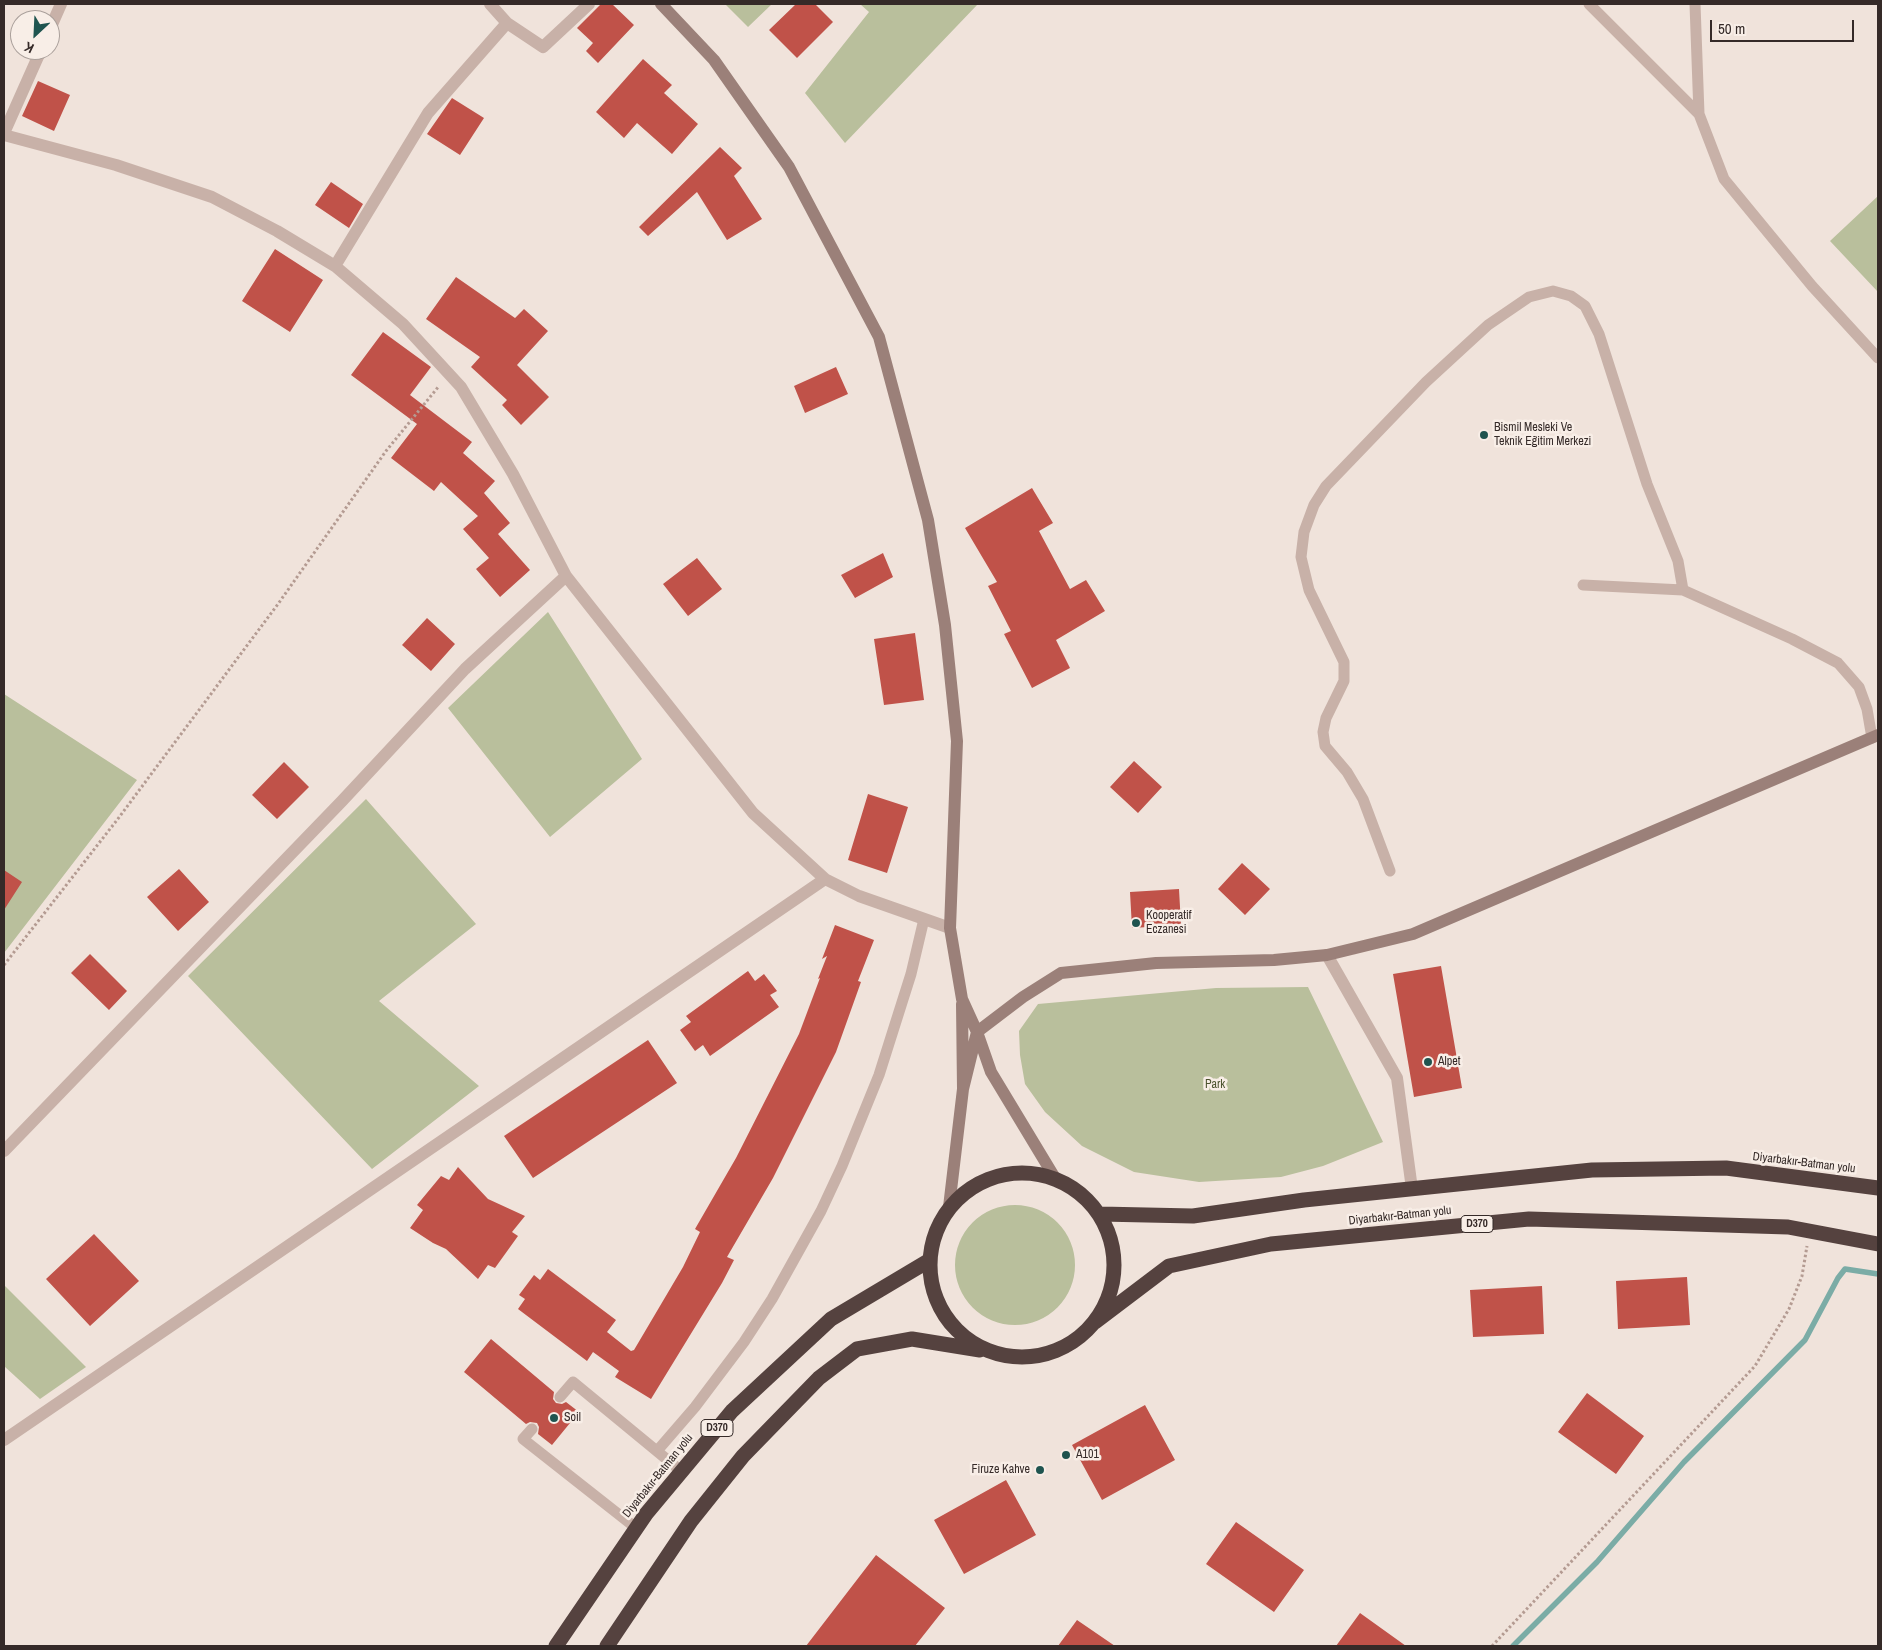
<!DOCTYPE html>
<meta charset="utf-8">
<style>
body{margin:0}
#map{position:relative;width:1882px;height:1650px;overflow:hidden;background:#f0e3db;font-family:"Archivo Narrow",sans-serif}
canvas{display:block}
.frame{position:absolute;inset:0;border:5px solid #352a28;pointer-events:none}
.north{position:absolute;left:10px;top:10px;width:50px;height:50px;box-sizing:border-box;background:#f8eee7;border:1px solid #aaa09b;border-radius:50%;rotate:205deg;font-size:14px;font-weight:700;line-height:20px;text-align:center;color:#352a28}
.north::after{content:'';display:block;margin:auto;width:18px;height:22px;background:#1f544f;clip-path:polygon(50% 0,100% 100%,50% 72%,0 100%)}
.scale{position:absolute;left:1710px;top:20px;width:144px;height:22px;box-sizing:border-box;border:2px solid #352a28;border-top:0;padding-left:6px;font-size:15px;line-height:18px;white-space:nowrap;color:#352a28;-webkit-text-stroke:4px #f8eee7;paint-order:stroke}
</style>
<div id="map">
<canvas width="1882" height="1650"></canvas>
<div class="frame"></div>
<div class="north">K</div>
<div class="scale">50 m</div>
</div>
<script>
const context = document.querySelector('canvas').getContext('2d');
context.lineJoin = 'round';
function fillPath(path, color) { context.fillStyle = color; context.fill(path, 'evenodd'); }
const toPath = rows => new Path2D(rows.map(r => 'M' + r).join(''));
function strokePath(path, color, width, dash) { context.strokeStyle = color; context.lineWidth = width; context.lineCap = dash ? 'butt' : 'round'; context.setLineDash(dash || []); context.stroke(path); }
function label(font, color, halo, rows, align = 'center') {
  context.font = font + ' "Archivo Narrow",sans-serif'; context.lineWidth = 5; context.setLineDash([]); context.textBaseline = 'middle'; context.strokeStyle = halo; context.fillStyle = color; for (const [text, x, y, turn = 0] of rows) {
    context.save(); context.translate(x, y); context.rotate((+turn || 0) * Math.PI / 180); context.textAlign = isNaN(turn) ? turn : align; if (halo) context.strokeText(text, 0, 0); context.fillText(text, 0, 0); context.restore();
  }
}
fillPath(toPath([
 [725,4,772,4,748,27],
 [860,4,978,4,845,143,805,93,869,12],
 [1878,196,1878,292,1830,241],
 [548,612,642,759,550,837,448,708],
 [4,694,137,780,4,953],
 [366,799,476,924,379,1001,479,1086,372,1169,188,976],
 [1308,987,1383,1142,1323,1166,1281,1177,1199,1182,1134,1172,1082,1146,1045,1112,1025,1084,1020,1055,1019,1031,1038,1004,1216,988],
 '955 1265a60 60 0 1 1 120 0a60 60 0 1 1-120 0Z',
 [4,1285,86,1367,40,1399,4,1366]
]), '#b9bf9c');
strokePath(toPath([
 [1513,1646,1597,1562,1684,1462,1805,1340,1838,1278,1845,1269,1878,1274]
]), '#7baca6', 5.5);
fillPath(toPath([
 [601,4,612,4,634,25,598,63,586,51,593,43,577,28],
 [796,4,815,4,833,22,797,58,769,30],
 [643,59,672,85,664,93,698,124,672,154,637,123,624,138,596,112],
 [38,81,70,95,54,131,22,116],
 [452,98,484,118,460,155,427,134],
 [720,147,742,168,734,176,762,219,727,240,697,192,648,236,639,227],
 [331,182,363,204,349,228,315,205],
 [275,249,323,280,290,332,242,301],
 [456,277,515,318,524,309,548,331,517,365,549,397,521,425,502,405,507,400,471,367,480,357,426,319],
 [383,332,431,367,410,395,472,442,463,453,495,481,484,493,510,523,498,534,530,570,500,597,476,569,489,558,463,529,478,516,441,482,434,491,391,458,417,424,351,375],
 [836,367,848,394,805,413,794,386],
 [1032,488,1053,523,1039,531,1070,589,1086,580,1105,611,1056,640,1070,668,1032,688,1004,634,1011,631,988,586,997,582,965,528],
 [883,553,893,577,855,598,841,575],
 [697,558,722,589,688,616,663,584],
 [427,618,455,644,431,671,402,645],
 [915,633,924,700,884,705,874,639],
 [1134,761,1162,787,1138,813,1110,787],
 [284,762,309,787,277,819,252,795],
 [868,794,908,807,887,873,848,860],
 [1242,863,1270,889,1245,915,1218,889],
 [179,869,209,902,178,931,147,897],
 [4,870,22,882,4,910],
 [1179,889,1181,925,1132,928,1130,892],
 [835,925,874,940,858,981,861,982,836,1052,773,1178,727,1257,734,1260,722,1283,651,1399,615,1377,619,1371,593,1352,587,1361,518,1309,525,1299,519,1295,534,1275,540,1280,548,1269,616,1320,607,1332,631,1351,634,1350,683,1267,700,1232,695,1229,736,1158,799,1034,820,978,818,979,827,956,822,959],
 [90,954,127,991,109,1010,71,973],
 [1441,966,1462,1088,1414,1097,1393,974],
 [748,971,755,981,764,974,777,991,770,995,779,1007,710,1056,703,1045,695,1051,680,1030,691,1022,686,1016],
 [648,1040,677,1083,533,1178,504,1136],
 [458,1167,488,1199,525,1216,512,1232,518,1236,495,1268,488,1265,478,1279,446,1249,433,1243,410,1228,423,1210,417,1205,441,1176,449,1180],
 [94,1234,139,1281,90,1326,46,1279],
 [1687,1277,1690,1325,1618,1329,1616,1281],
 [1542,1286,1544,1334,1473,1337,1470,1290],
 [491,1339,554,1392,553,1399,556,1403,562,1404,566,1402,579,1412,552,1445,538,1434,539,1427,537,1423,530,1422,526,1424,464,1372],
 [1587,1393,1644,1436,1616,1474,1558,1432],
 [1145,1405,1175,1460,1102,1500,1072,1445],
 [1006,1480,1036,1535,964,1574,934,1520],
 [1236,1522,1304,1570,1274,1612,1206,1564],
 [876,1555,945,1608,915,1646,806,1646],
 [1360,1613,1406,1646,1336,1646],
 [1077,1620,1115,1646,1058,1646]
]), '#c05249');
strokePath(toPath([
 [4,965,117,820,278,604,386,451,439,386],
 [1492,1646,1755,1366,1789,1309,1802,1276,1807,1246]
]), '#b49b92', 3, [2.5, 2.5]);
strokePath(toPath([
 [1589,4,1699,114],
 [1695,4,1699,114,1724,179,1812,286,1878,358],
 [1583,585,1683,590,1792,639,1838,663,1859,687,1867,709,1872,738],
 [1390,871,1363,799,1347,772,1325,746,1323,732,1326,718,1344,681,1344,662,1309,590,1301,557,1304,532,1314,505,1326,486,1426,382,1488,325,1529,297,1553,291,1571,296,1585,306,1599,334,1647,484,1678,561,1683,590],
 [560,1397,573,1382,681,1471],
 [532,1429,523,1439,636,1528],
 [657,1451,695,1407,744,1342,772,1299,821,1211,842,1166,879,1075,911,974,924,919]
]), '#c8b1a8', 11);
strokePath(toPath([
 [490,4,507,23,543,47,589,4],
 [50,29,61,4],
 [4,133,41,50],
 [4,135,116,165,212,197,277,231,335,266,403,324,461,387,513,474,566,576,753,813,825,879,859,896,950,928],
 [335,266,428,113,507,23],
 [1327,955,1397,1078,1412,1189],
 [4,1151,342,801,465,669,566,576],
 [4,1440,825,879]
]), '#c8b1a8', 12);
strokePath(toPath([
 [661,4,714,60,789,167,879,337,928,520,945,625,957,741,950,928,962,999,977,1032,991,1072,1055,1178],
 [963,1089,977,1032,1023,997,1061,973,1156,963,1274,960,1327,955,1413,934,1878,735],
 [949,1207,963,1089,962,1004]
]), '#9b8079', 12);
strokePath(toPath([
 '930 1265a92 92 0 1 1 184 0a92 92 0 1 1-184 0Z',
 [1100,1214,1193,1216,1304,1200,1592,1170,1726,1168,1878,1188],
 [1095,1322,1169,1266,1271,1244,1529,1219,1788,1227,1878,1244],
 [556,1646,646,1514,732,1411,831,1319,930,1260],
 [607,1646,691,1521,743,1456,819,1378,857,1349,912,1339,980,1350]
]), '#55423f', 15);
for (const [x, y, r, color] of [
 [1484,435,5,"#1f544f"],
 [1136,923,5,"#1f544f"],
 [1428,1062,5,"#1f544f"],
 [554,1418,5,"#1f544f"],
 [1066,1455,5,"#1f544f"],
 [1040,1470,5,"#1f544f"]
]) { const dot = new Path2D(); dot.arc(x, y, r, 0, 2 * Math.PI); context.fillStyle = color; context.fill(dot); strokePath(dot, '#f8eee7', 2); }
for (const [x, y, w] of [
 [1477,1224,32],
 [717,1428,32]
]) { const box = new Path2D(); box.roundRect(x - w / 2, y - 8.5, w, 17, 4); context.fillStyle = '#f8eee7'; context.fill(box); strokePath(box, '#352a28', 1); }
label('bold 11px', '#352a28', null, [
 ["D370",1477,1224],
 ["D370",717,1428]
]);
label('12px', '#352a28', '#f8eee7', [
 ["Bismil Mesleki Ve",1494,428],
 ["Teknik Eğitim Merkezi",1494,442],
 ["Kooperatif",1146,916],
 ["Eczanesi",1146,930],
 ["Alpet",1438,1062],
 ["Soil",564,1418],
 ["A101",1076,1455],
 ["Firuze Kahve",1030,1470,"right"]
], 'left');
label('12px', '#4b522d', '#f8eee7', [
 ["Park",1215,1085]
]);
label('12px', '#352a28', '#f8eee7', [
 ["Diyarbakır-Batman yolu",1804,1163,7],
 ["Diyarbakır-Batman yolu",1400,1216,-6],
 ["Diyarbakır-Batman yolu",658,1476,-51]
]);
</script>
